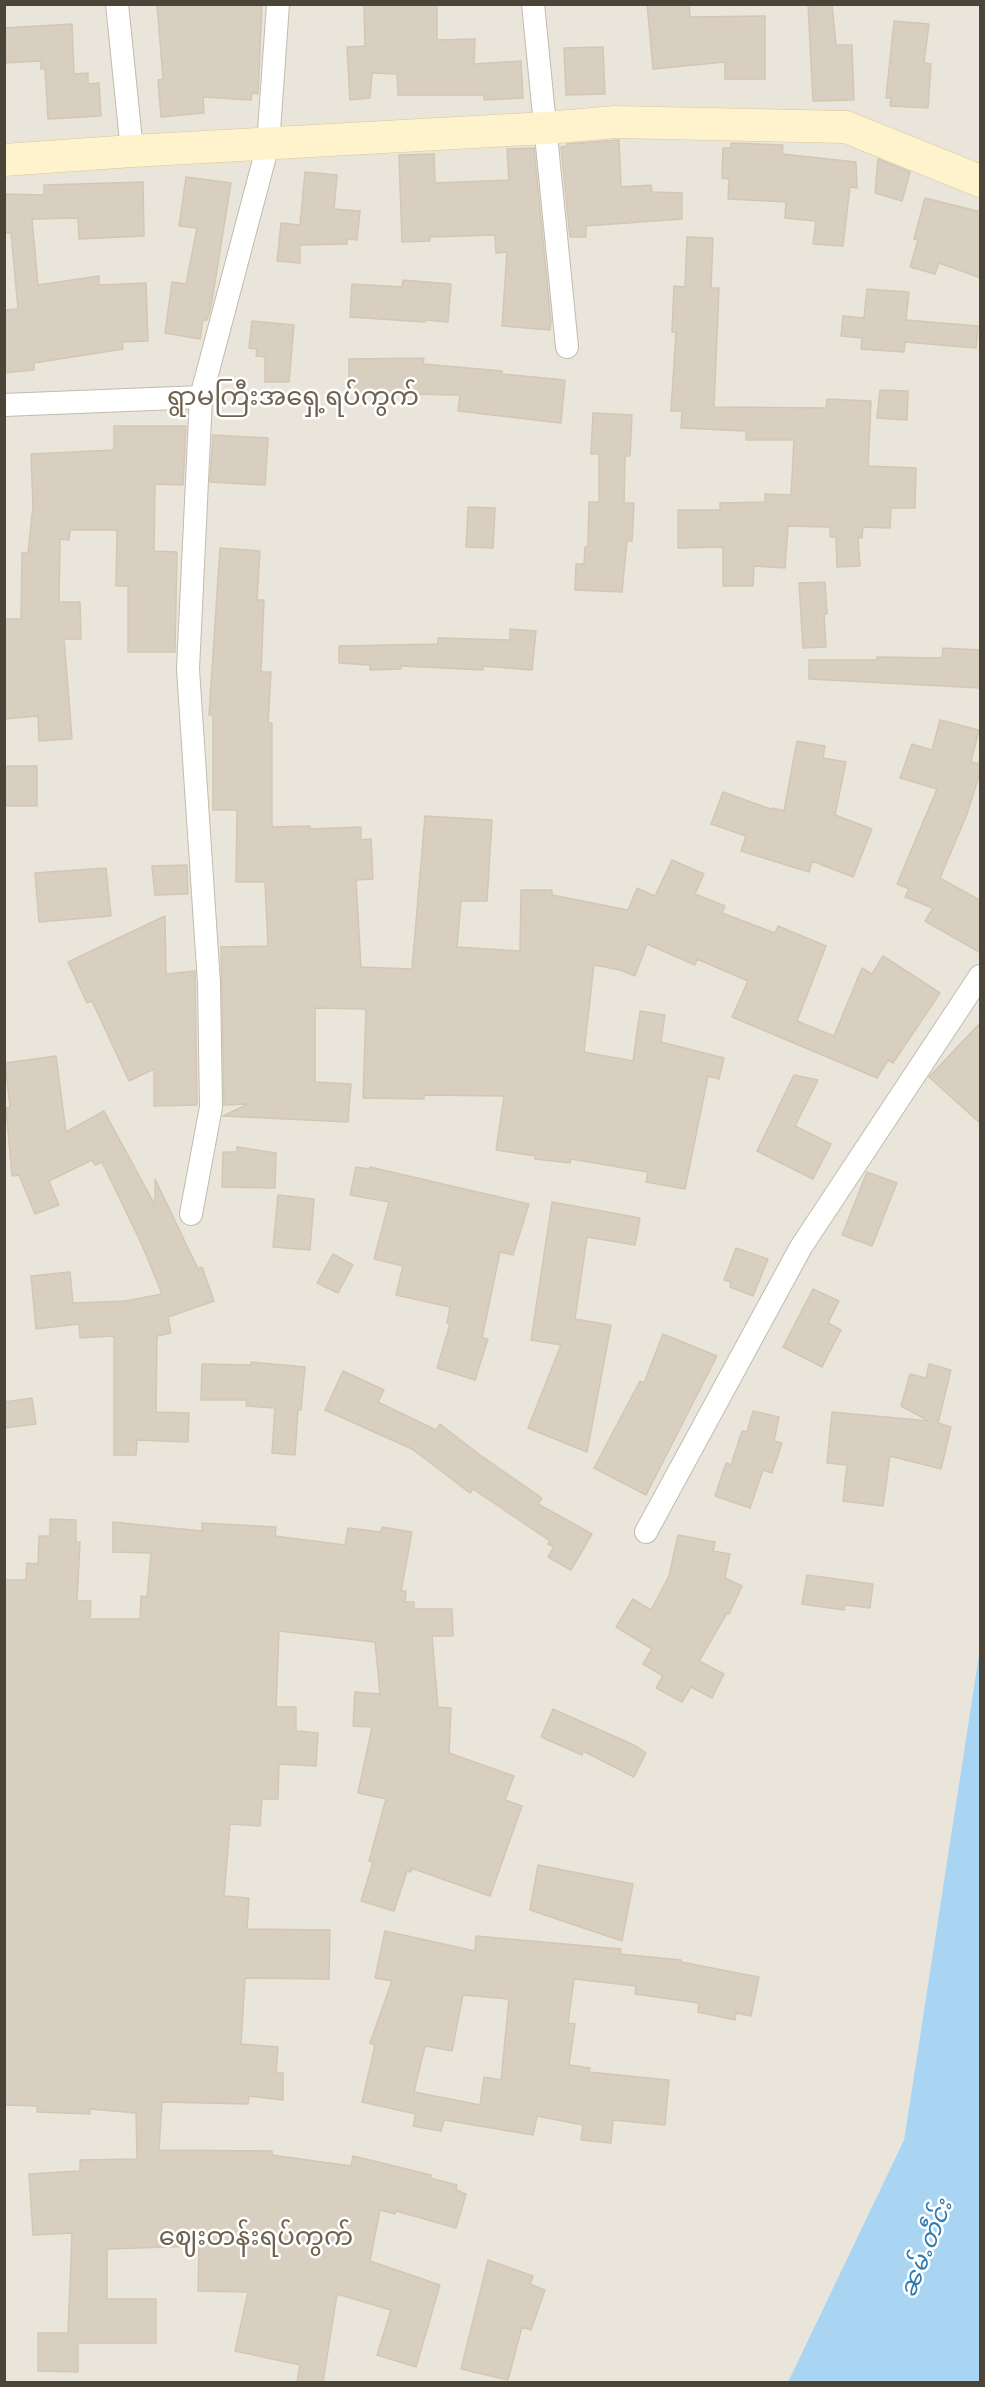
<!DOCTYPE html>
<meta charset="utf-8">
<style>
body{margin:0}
#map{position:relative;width:985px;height:2387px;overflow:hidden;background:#f6f3ec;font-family:"Space Grotesk",sans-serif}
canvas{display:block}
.frame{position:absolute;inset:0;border:6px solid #4b4439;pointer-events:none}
</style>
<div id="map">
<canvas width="985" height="2387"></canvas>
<div class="frame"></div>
</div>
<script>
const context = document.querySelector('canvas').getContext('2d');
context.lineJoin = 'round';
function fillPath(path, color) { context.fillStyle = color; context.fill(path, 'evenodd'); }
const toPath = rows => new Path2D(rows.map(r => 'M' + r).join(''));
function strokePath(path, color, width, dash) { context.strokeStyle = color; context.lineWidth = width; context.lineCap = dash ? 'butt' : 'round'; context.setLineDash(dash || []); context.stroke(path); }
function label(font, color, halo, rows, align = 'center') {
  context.font = font + ' "Space Grotesk","Noto Sans Myanmar",sans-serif'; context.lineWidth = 5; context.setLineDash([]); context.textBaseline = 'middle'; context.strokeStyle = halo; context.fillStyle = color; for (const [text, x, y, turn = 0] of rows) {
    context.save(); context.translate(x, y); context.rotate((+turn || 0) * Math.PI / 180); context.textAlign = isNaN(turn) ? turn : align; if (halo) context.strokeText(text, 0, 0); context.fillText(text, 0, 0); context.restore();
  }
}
fillPath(toPath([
 [5,5,980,5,980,1648,904,2140,788,2382,5,2382]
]), '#eae5da');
fillPath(toPath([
 [980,1648,980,2382,788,2382,904,2140]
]), '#a9d4f2');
const building = toPath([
 [157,4,262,4,258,94,252,93,251,100,203,97,204,113,161,117,158,80,163,79,157,4],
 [364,4,437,4,437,40,475,39,474,64,521,61,523,98,484,100,484,95,398,95,397,74,372,73,370,98,350,100,347,47,365,46,364,4],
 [647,4,689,4,690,17,765,16,765,79,725,79,725,62,653,69,647,4],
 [808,4,832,4,836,45,852,45,854,100,813,101,808,4],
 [894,21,929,24,924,63,931,64,928,108,890,106,891,98,886,98,894,21],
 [72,24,74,74,88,73,88,84,99,83,101,116,48,119,45,69,41,69,41,61,4,63,4,28,72,24],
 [603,47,605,94,566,95,564,48,603,47],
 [619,140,621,187,651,185,652,192,682,193,682,219,586,226,586,237,570,237,561,147,567,146,567,144,619,140],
 [731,143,783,145,782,154,856,162,857,188,850,187,843,246,813,244,816,221,785,218,786,202,728,199,729,179,722,178,723,148,731,148,731,143],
 [534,148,551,322,550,330,502,326,507,252,496,253,495,235,430,237,430,241,402,242,399,155,434,154,435,183,509,180,507,149,534,148],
 [878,159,910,172,902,201,875,193,878,159],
 [305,172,337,175,334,209,360,211,357,240,347,239,347,244,300,245,300,263,277,261,281,223,300,225,305,172],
 [186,177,231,183,211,307,207,320,203,320,200,339,165,333,172,282,186,284,197,228,179,226,186,177],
 [143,182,144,236,79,239,78,218,32,219,38,285,99,276,99,285,146,283,148,341,122,342,123,349,34,363,34,370,4,373,4,310,18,309,11,233,4,233,4,194,44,195,44,185,143,182],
 [925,198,981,212,981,278,939,263,935,274,910,267,918,240,914,239,925,198],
 [687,237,713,238,711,288,719,288,714,407,826,408,827,399,871,401,868,466,916,468,915,508,891,508,890,528,863,527,862,538,858,537,860,566,837,567,836,537,830,537,830,527,788,526,785,568,754,566,753,586,723,586,723,547,678,548,678,510,720,510,720,503,765,502,765,494,791,495,794,440,746,440,746,431,681,428,682,411,671,411,676,332,672,332,674,286,685,287,687,237],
 [403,280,451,284,448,322,425,320,425,322,350,317,352,284,402,287,403,280],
 [867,289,909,292,906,320,978,326,976,348,905,342,904,352,861,349,862,338,841,336,843,316,864,318,867,289],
 [252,321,294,325,289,382,265,382,265,357,256,356,257,349,249,348,252,321],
 [424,358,423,364,502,371,502,374,565,380,561,423,458,411,460,395,349,393,349,359,424,358],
 [880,390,908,391,907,420,877,418,880,390],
 [593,413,632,415,630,456,625,456,624,503,634,503,632,541,627,541,622,592,575,590,576,564,584,564,585,547,588,547,589,502,599,502,599,454,591,454,593,413],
 [114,426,186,426,183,485,155,484,154,551,177,552,175,652,128,652,128,586,116,586,117,530,70,530,69,540,60,539,59,602,80,602,81,639,64,639,72,739,39,741,38,716,4,719,4,619,21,619,22,553,28,553,33,506,31,454,114,450,114,426],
 [213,435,268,438,265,485,210,482,213,435],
 [468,507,495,508,493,548,466,547,468,507],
 [220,548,260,551,257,600,264,600,261,672,271,672,268,723,272,723,272,827,310,826,310,829,361,827,361,840,371,839,373,879,356,880,361,967,412,969,425,816,492,820,487,901,461,901,457,947,520,951,521,890,552,890,552,895,628,910,637,888,655,896,672,860,704,874,695,894,725,906,722,913,775,933,778,926,826,946,797,1021,834,1036,862,968,872,974,883,956,940,993,893,1063,888,1060,877,1078,732,1017,748,981,697,959,695,965,647,944,635,976,620,970,594,965,584,1052,633,1061,640,1011,665,1015,661,1042,724,1058,719,1079,708,1076,685,1189,646,1182,648,1172,571,1159,570,1163,535,1159,535,1156,496,1150,504,1096,424,1095,424,1099,363,1098,366,1009,315,1008,315,1082,351,1084,348,1122,223,1116,248,1104,224,1105,221,947,268,946,265,882,236,882,237,810,213,810,213,715,209,715,220,548],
 [825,582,827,614,824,614,826,647,803,648,799,583,825,582],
 [510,629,536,631,532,670,483,666,483,670,401,666,401,669,370,670,370,665,339,663,339,646,438,644,438,638,510,640,510,629],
 [943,648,981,650,981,688,809,679,809,660,877,660,877,657,942,658,943,648],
 [940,720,979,730,971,762,981,764,981,769,967,814,940,878,981,901,981,953,925,921,933,908,905,897,909,889,897,884,937,789,900,778,912,744,932,750,940,720],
 [797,741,825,746,823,758,846,762,835,815,872,829,853,877,812,861,809,872,741,851,746,836,711,824,723,792,773,810,773,808,784,811,797,741],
 [4,766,37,766,37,806,4,806,4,766],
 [187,865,188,894,155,895,152,866,187,865],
 [106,868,111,916,39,922,35,873,106,868],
 [165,916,166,974,195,971,197,1105,154,1106,154,1069,129,1081,92,1001,87,1003,68,962,165,916],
 [981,1022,981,1124,929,1077,981,1022],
 [56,1056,66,1132,104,1111,155,1205,155,1179,198,1269,202,1267,214,1301,168,1317,171,1333,157,1336,156,1412,189,1413,188,1442,137,1440,136,1455,114,1455,114,1336,80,1338,79,1324,36,1329,31,1276,70,1272,73,1303,125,1301,162,1294,142,1245,102,1162,95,1165,92,1160,49,1181,59,1205,35,1214,19,1175,12,1176,6,1108,10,1107,5,1063,56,1056],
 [794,1075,818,1080,795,1126,831,1144,813,1179,757,1151,794,1075],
 [237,1147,276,1153,275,1188,222,1187,223,1152,237,1152,237,1147],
 [356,1167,369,1169,370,1167,529,1204,513,1255,500,1252,482,1338,488,1339,475,1380,437,1368,450,1324,447,1323,450,1307,396,1295,403,1266,374,1259,389,1202,350,1195,356,1167],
 [867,1172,897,1183,872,1246,842,1235,867,1172],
 [278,1195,314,1199,310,1250,273,1247,278,1195],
 [552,1202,640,1218,635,1245,587,1237,575,1319,611,1325,587,1452,528,1428,561,1345,531,1340,552,1202],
 [736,1248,768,1259,753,1296,730,1287,731,1282,724,1280,736,1248],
 [333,1254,353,1265,338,1293,317,1283,333,1254],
 [813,1289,839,1301,828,1323,841,1330,822,1367,783,1347,813,1289],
 [663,1334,717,1356,646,1495,594,1468,640,1381,644,1383,663,1334],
 [251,1362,305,1367,301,1410,298,1410,295,1455,272,1453,275,1408,246,1406,247,1400,201,1400,202,1364,251,1365,251,1362],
 [929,1364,951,1370,938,1423,951,1427,941,1469,890,1456,883,1506,843,1501,847,1465,827,1463,832,1412,929,1421,901,1406,910,1374,926,1378,929,1364],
 [343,1371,384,1390,378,1402,436,1430,440,1424,480,1455,542,1498,538,1504,592,1534,571,1570,548,1557,554,1547,548,1544,550,1541,473,1489,470,1493,412,1449,325,1410,343,1371],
 [32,1398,36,1424,4,1428,4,1402,32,1398],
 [753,1411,779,1417,774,1441,782,1443,772,1473,763,1470,750,1508,715,1496,726,1463,731,1465,742,1431,747,1432,753,1411],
 [50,1519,76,1520,76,1542,80,1542,77,1601,91,1601,90,1619,140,1619,141,1596,147,1597,151,1553,113,1552,113,1522,202,1531,202,1523,276,1527,275,1536,345,1545,348,1528,381,1532,382,1527,412,1532,401,1591,406,1591,405,1602,414,1602,414,1609,452,1609,453,1636,432,1636,438,1707,451,1708,449,1753,514,1776,505,1800,522,1806,490,1896,411,1868,411,1872,407,1871,394,1911,361,1901,373,1862,369,1861,386,1799,358,1793,372,1727,353,1726,355,1692,380,1694,375,1642,279,1631,276,1707,296,1707,296,1731,318,1733,316,1766,279,1764,278,1799,262,1799,260,1826,230,1824,224,1896,249,1898,247,1929,330,1930,329,1979,245,1978,241,2044,278,2047,276,2073,283,2073,283,2100,249,2096,248,2104,162,2102,159,2150,272,2151,272,2155,351,2166,353,2156,431,2175,430,2178,457,2185,456,2190,466,2194,456,2228,396,2211,395,2214,380,2210,370,2261,440,2285,416,2367,377,2355,391,2310,337,2294,323,2382,297,2382,300,2365,235,2351,248,2292,198,2291,199,2246,107,2249,107,2299,156,2299,156,2343,78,2343,78,2372,38,2371,38,2333,68,2333,72,2233,33,2235,29,2174,80,2171,80,2160,137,2159,136,2113,90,2109,90,2114,37,2112,37,2106,4,2105,4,1580,26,1580,27,1563,38,1564,39,1536,50,1536,50,1519],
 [678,1535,715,1542,713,1551,730,1554,725,1578,742,1586,729,1614,727,1613,699,1661,724,1674,712,1698,691,1687,682,1702,656,1688,663,1676,643,1664,652,1649,616,1627,633,1599,651,1610,669,1576,678,1535],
 [807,1575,873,1584,870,1608,845,1605,844,1610,802,1604,807,1575],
 [553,1709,636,1746,646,1753,634,1777,583,1751,582,1755,541,1737,553,1709],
 [538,1865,633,1884,622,1941,530,1910,538,1865],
 [385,1931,475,1951,476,1936,621,1949,620,1954,681,1960,681,1962,759,1977,751,2016,736,2013,735,2020,698,2012,699,2003,635,1994,636,1986,574,1979,568,2023,575,2024,569,2065,590,2068,589,2072,669,2080,665,2125,613,2120,611,2143,581,2140,583,2125,537,2116,533,2135,444,2120,441,2131,413,2126,416,2114,362,2102,375,2045,370,2043,392,1981,375,1978,385,1931],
 [463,1995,509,1999,501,2080,484,2077,480,2105,414,2092,425,2046,452,2051,463,1995],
 [488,2260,533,2276,530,2284,545,2290,531,2330,522,2327,508,2380,461,2369,488,2260]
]);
fillPath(building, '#d8cfc1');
strokePath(building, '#d3c7b4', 1.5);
const street = toPath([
 [117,4,132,151],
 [533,4,567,347],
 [4,405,201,397,268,145,278,4],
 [191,1214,211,1107,209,983,188,669,201,397],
 [646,1532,801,1247,980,976]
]);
const secondary = toPath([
 [4,160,132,151,546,128,615,122,846,127,980,181]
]);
strokePath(street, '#c2bbae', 24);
strokePath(secondary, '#d6c79b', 33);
strokePath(street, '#fff', 22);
strokePath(secondary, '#fff3cd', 32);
label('italic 24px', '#2e7ab2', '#fff', [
 ["ၼမ်ႉတဵင်း",927,2249,-68]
]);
label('26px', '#6e6250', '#fff', [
 ["ရွာမကြီးအရှေ့ရပ်ကွက်",293,398],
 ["ဈေးတန်းရပ်ကွက်",256,2238]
]);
</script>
